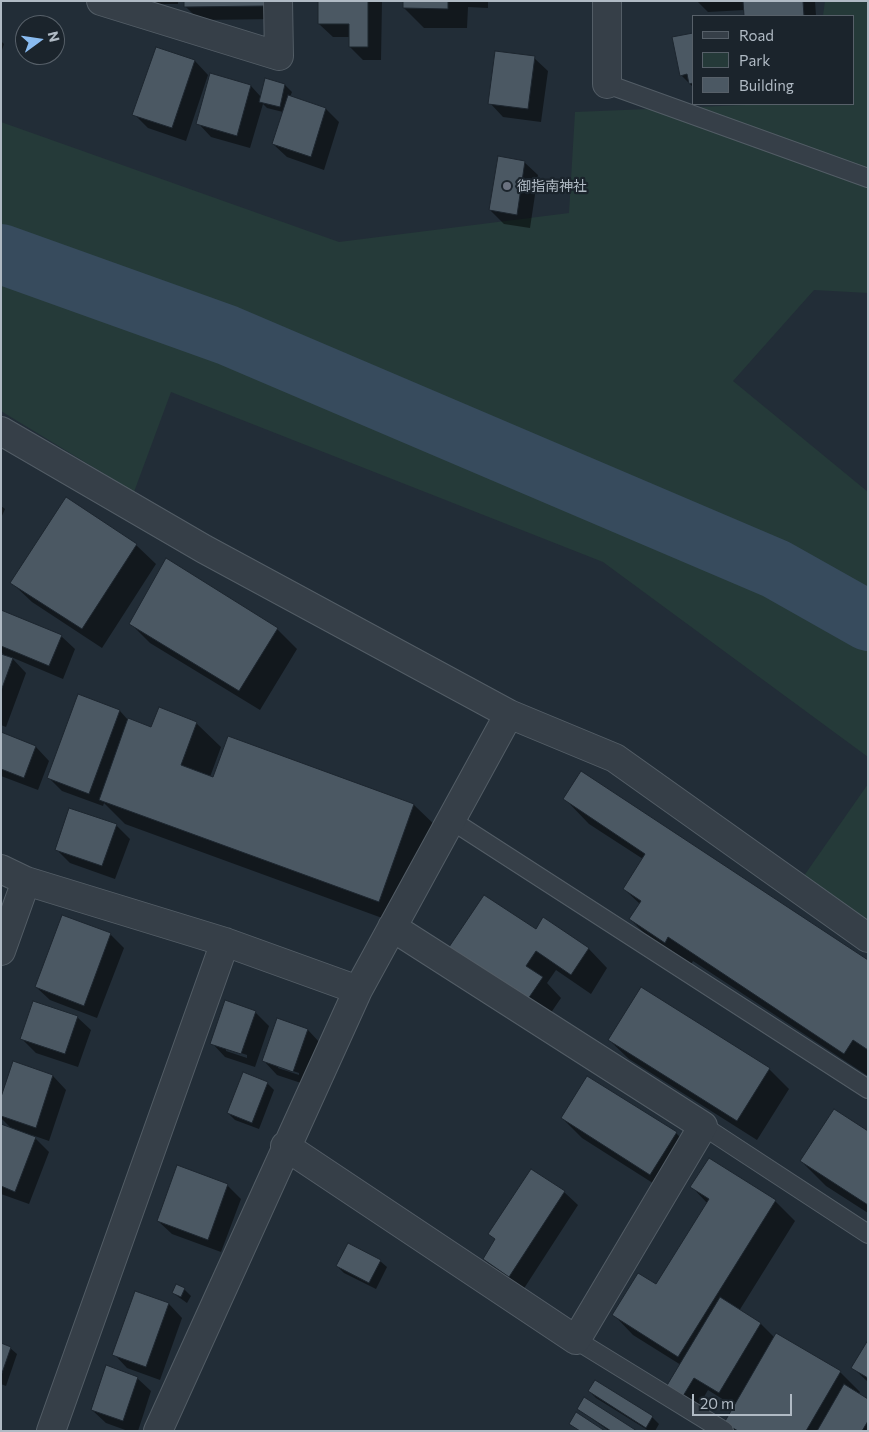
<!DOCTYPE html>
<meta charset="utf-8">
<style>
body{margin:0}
#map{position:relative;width:869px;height:1432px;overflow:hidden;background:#222d37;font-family:Commissioner,sans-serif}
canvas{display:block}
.frame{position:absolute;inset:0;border:2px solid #b0bac4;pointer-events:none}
.legend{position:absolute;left:692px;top:15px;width:162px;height:90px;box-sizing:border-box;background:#1b242c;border:1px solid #576069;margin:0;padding:6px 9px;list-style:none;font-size:15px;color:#b0bac4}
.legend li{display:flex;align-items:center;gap:10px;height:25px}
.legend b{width:25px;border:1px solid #576069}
.north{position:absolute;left:15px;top:15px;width:50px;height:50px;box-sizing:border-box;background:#1b242c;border:1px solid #576069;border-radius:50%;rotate:76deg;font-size:14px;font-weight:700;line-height:20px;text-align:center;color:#b0bac4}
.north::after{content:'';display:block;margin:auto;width:18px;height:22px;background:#89bbf0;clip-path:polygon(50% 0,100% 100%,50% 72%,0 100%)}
.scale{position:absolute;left:692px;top:1394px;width:100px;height:22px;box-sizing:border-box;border:2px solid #b0bac4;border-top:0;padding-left:6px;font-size:15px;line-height:18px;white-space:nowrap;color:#b0bac4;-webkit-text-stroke:4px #1b242c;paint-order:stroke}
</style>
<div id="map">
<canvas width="869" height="1432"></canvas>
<div class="frame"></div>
<ul class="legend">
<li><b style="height:6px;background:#363f48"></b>Road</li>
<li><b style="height:14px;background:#253a39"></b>Park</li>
<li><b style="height:14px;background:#4b5863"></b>Building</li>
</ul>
<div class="north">N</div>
<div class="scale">20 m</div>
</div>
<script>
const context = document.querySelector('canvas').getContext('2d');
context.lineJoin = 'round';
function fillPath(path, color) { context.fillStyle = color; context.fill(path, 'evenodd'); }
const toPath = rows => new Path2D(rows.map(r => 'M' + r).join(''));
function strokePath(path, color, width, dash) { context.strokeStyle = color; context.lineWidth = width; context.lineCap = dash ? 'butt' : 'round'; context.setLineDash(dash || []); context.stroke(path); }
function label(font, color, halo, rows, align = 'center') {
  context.font = font + ' Commissioner,"Noto Sans JP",sans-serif'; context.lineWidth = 4.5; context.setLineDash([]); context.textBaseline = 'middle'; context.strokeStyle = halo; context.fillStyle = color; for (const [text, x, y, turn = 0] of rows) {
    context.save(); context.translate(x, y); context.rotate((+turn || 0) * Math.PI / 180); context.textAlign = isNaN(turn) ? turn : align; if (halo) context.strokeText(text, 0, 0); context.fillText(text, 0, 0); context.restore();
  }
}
fillPath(toPath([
 [825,1,868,1,868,293,814,290,733,381,868,492,868,757,603,562,171,392,134,492,1,411,1,122,339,242,569,213,575,112,769,104,853,104,853,16,823,16],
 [868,784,868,936,799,883]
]), '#253a39');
fillPath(toPath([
 [143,1,178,1,178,4,146,4],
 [278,1,278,19,199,20,185,6],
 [320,1,382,1,381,60,363,60,350,47,350,37,333,37,319,24],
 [405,1,488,1,488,8,468,7,467,28,424,28,404,8],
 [697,1,815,1,816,16,745,16,745,10,708,12],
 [693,34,693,87,681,75],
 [1,41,4,44,1,53],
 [534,58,548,71,541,122,503,117,490,103],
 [195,61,208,75,186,141,148,128,134,114],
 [266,80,285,85,292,92,290,97,326,109,339,122,324,170,287,157,273,144,283,112,267,108,263,104,250,148,211,137,198,123,251,86,261,97],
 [524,162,538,175,530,228,504,224,490,210],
 [1,506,5,509,1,518],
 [136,545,156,564,102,648,32,602,12,583],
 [1,613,61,636,75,649,63,679,11,657,26,673,6,727,1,725,1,655,6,657,1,652],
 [130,623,277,629,297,649,260,710,150,643],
 [79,696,120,711,128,720,152,729,196,723,221,747,210,777,414,805,439,829,404,926,125,824,104,803,103,806,62,791,48,777],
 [1,734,36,747,49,761,38,790,1,776],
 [565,799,868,962,868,1076,693,961,690,966,655,944,630,919,640,904,624,889,643,859,589,824],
 [116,825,130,839,115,879,70,863,56,849],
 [536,931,588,948,607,968,591,994,556,970,547,983,561,998,548,1017,471,966,451,946],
 [110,934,124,948,97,1018,50,1000,36,987],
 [255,1012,269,1026,255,1067,225,1057,212,1043],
 [226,1048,247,1055,247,1058,226,1051],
 [77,1017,91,1030,78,1067,36,1053,22,1039],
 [308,1030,321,1044,307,1085,277,1075,264,1061],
 [278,1066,299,1073,299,1075,278,1068],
 [609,1040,769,1069,789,1089,757,1140,629,1059],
 [14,1063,53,1076,66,1090,49,1141,32,1135,49,1152,29,1204,1,1194,1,1125,12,1129,1,1118,1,1101],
 [267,1083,274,1090,259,1129,235,1120,228,1113],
 [562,1118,676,1133,695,1153,670,1194,582,1138],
 [868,1132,868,1213,826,1186,801,1161],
 [227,1185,241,1199,221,1252,172,1234,158,1221],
 [692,1187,775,1201,795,1221,739,1311,761,1324,775,1338,840,1372,860,1392,858,1395,868,1400,868,1431,734,1431,726,1422,735,1407,708,1390,697,1409,681,1400,681,1365,633,1335,614,1315,657,1286,708,1204],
 [564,1192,578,1205,523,1290,498,1273,484,1259],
 [380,1261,387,1267,376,1289,344,1273,337,1266],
 [184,1289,191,1296,187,1303,173,1293],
 [136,1293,169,1304,182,1318,160,1380,127,1368,114,1354],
 [868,1342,868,1382,853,1368],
 [1,1345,10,1348,17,1354,6,1386,1,1384],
 [137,1378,151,1391,138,1431,128,1431,106,1423,92,1410],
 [595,1381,652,1417,659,1424,655,1431,649,1431,596,1398,589,1391],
 [578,1409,635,1431,609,1431]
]), '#0007');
strokePath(toPath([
 [1,254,227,335,776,569,868,621]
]), '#374b5d', 60);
const building = toPath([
 [184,1,265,1,265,6,184,7,184,1],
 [318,1,368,1,368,47,349,47,349,24,318,24,318,1],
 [403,1,448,1,448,9,403,8,403,1],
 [743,1,803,1,804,16,744,16,743,1],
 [693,33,693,83,689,84,687,74,680,76,672,37,693,33],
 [156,47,195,60,172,128,132,115,156,47],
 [495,51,535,56,528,109,488,104,495,51],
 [210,73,251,85,237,136,196,124,210,73],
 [265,78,285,84,280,107,259,102,265,78],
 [288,95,326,108,311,157,272,144,288,95],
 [498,156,525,161,517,215,489,210,498,156],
 [66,497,137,544,82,629,10,583,66,497],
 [166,558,278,628,239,691,129,624,166,558],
 [1,610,62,635,49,666,1,646,1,610],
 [1,654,13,658,1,691,1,654],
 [78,694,120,710,89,794,47,778,78,694],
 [159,707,197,722,181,765,213,777,228,736,414,804,379,902,99,800,128,718,151,727,159,707],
 [1,732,36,746,24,778,1,769,1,732],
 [581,771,868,960,868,1050,853,1040,844,1054,668,937,665,943,629,919,641,901,623,889,645,854,563,799,581,771],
 [69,808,117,824,102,866,55,850,69,808],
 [484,895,536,929,543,917,589,948,571,975,536,951,526,966,543,977,528,999,449,947,484,895],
 [62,915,111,933,84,1006,35,987,62,915],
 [641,987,770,1068,737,1121,608,1040,641,987],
 [225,1000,256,1011,241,1054,210,1044,225,1000],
 [33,1001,78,1016,65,1054,20,1039,33,1001],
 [277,1018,308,1029,293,1072,262,1061,277,1018],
 [13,1061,53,1075,36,1128,1,1116,1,1097,13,1061],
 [243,1072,268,1082,252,1123,227,1113,243,1072],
 [587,1076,677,1132,650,1175,561,1118,587,1076],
 [834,1109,868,1131,868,1205,800,1161,834,1109],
 [1,1124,36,1137,15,1192,1,1186,1,1124],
 [709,1158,776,1200,678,1357,612,1315,638,1273,656,1284,709,1199,690,1187,709,1158],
 [177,1165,228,1184,208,1240,157,1221,177,1165],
 [531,1169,565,1191,509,1277,483,1259,495,1239,488,1234,531,1169],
 [348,1243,381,1260,369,1283,336,1266,348,1243],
 [176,1284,185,1288,181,1297,172,1293,176,1284],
 [135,1291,169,1303,146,1367,112,1355,135,1291],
 [720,1297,761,1323,719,1393,694,1378,683,1396,666,1387,720,1297],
 [776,1333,841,1371,806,1431,738,1431,724,1423,776,1333],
 [868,1340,868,1378,851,1368,868,1340],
 [1,1343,11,1347,1,1376,1,1343],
 [106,1365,138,1377,123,1421,91,1410,106,1365],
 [595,1380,653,1416,646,1428,588,1391,595,1380],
 [844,1384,868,1399,868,1421,862,1431,817,1431,844,1384],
 [584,1397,637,1431,611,1431,577,1409,584,1397],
 [576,1412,605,1431,580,1431,569,1424,576,1412]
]);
fillPath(building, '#4b5863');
strokePath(building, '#1d262f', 1);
const lane = toPath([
 [607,84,868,178],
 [451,820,868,1089],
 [703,1126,868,1234],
 [576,1340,724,1431]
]);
const street = toPath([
 [101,1,279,56,278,1],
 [607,1,607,84],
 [1,431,204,549,509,714,615,758,868,938],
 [1,869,26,881,225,942,358,990],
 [1,951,26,881],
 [285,1146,576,1340,703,1126,392,927],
 [51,1431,225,942],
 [158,1431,358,990,509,714]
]);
strokePath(lane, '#535d66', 20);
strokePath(street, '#535d66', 30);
strokePath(lane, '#363f48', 18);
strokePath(street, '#363f48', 28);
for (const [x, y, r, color] of [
 [507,186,5,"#6b7280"]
]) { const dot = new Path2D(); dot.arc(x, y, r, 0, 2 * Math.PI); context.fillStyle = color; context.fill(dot); strokePath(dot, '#1b242c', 2); }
label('14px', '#b0bac4', '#1b242c', [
 ["御指南神社",517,186]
], 'left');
</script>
